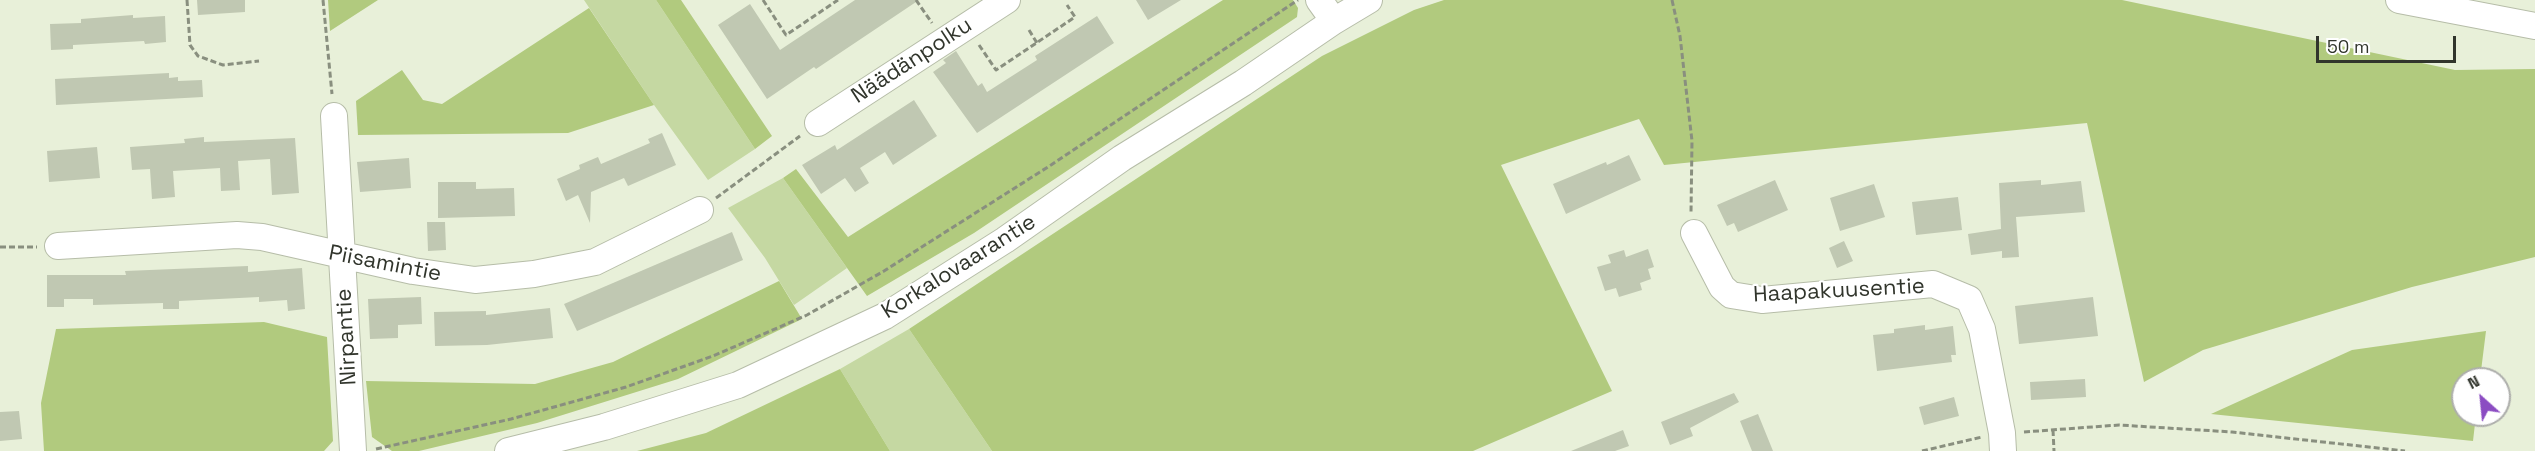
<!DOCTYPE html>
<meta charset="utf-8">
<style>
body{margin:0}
#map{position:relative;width:2535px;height:451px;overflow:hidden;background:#e8f0d9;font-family:"Space Grotesk",sans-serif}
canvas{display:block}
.north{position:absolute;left:2451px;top:367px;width:60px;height:60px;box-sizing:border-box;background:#fff;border:2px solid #adaeab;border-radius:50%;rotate:333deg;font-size:16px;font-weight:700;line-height:24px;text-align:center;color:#31352c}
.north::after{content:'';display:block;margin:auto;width:21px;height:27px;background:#8b4cc2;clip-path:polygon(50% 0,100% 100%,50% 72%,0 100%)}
.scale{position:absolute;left:2316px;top:36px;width:140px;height:27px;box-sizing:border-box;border:3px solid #31352c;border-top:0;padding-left:8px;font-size:18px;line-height:21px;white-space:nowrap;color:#31352c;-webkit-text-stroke:4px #fff;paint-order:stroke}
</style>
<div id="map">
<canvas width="2535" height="451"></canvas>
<div class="north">N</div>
<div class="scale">50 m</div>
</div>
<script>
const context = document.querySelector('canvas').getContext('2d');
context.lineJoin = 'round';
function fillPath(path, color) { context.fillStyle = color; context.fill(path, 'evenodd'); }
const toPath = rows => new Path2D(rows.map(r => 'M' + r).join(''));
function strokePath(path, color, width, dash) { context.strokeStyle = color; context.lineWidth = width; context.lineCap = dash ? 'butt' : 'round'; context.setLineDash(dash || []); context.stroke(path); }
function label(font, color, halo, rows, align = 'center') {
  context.font = font + ' "Space Grotesk",sans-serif'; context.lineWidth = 4.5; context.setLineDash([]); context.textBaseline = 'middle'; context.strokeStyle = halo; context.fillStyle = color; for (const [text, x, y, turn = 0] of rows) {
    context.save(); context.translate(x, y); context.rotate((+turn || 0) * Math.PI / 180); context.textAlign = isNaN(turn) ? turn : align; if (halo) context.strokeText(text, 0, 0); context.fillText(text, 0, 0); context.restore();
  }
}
fillPath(toPath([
 [584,0,656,0,755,149,708,180,654,105],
 [783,178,847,268,794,305,765,258,728,208],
 [909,329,992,451,890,451,840,369]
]), '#c5d8a2');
fillPath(toPath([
 [328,0,378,0,330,31],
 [656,0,681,0,772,136,755,149],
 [1223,0,1293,0,1298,8,1297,17,974,233,867,296,783,178,796,169,848,237],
 [1444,0,2122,0,2455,70,2535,69,2535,257,2412,287,2203,350,2144,382,2087,123,1664,165,1639,119,1501,165,1612,391,1473,451,992,451,909,329,1322,56,1414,10],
 [589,8,654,105,568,133,358,135,356,101,402,70,423,100,442,104],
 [779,281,802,319,678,379,537,423,419,451,392,451,372,437,366,381,535,384,613,362],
 [264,322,327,337,333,441,324,451,44,451,41,403,56,329],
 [2486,331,2480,379,2463,379,2463,415,2476,415,2473,441,2211,414,2352,350],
 [840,369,890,451,637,451,706,433]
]), '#b1ca7e');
fillPath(toPath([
 [197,0,245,0,245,12,198,15],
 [855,0,919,0,816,69,814,67,767,99,718,25,750,4,780,50],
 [1136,0,1181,0,1148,20],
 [133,15,133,18,165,16,166,42,145,44,144,41,73,45,73,49,51,50,50,24,81,23,81,19],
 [1097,16,1114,43,977,133,933,72,946,63,943,60,956,51,978,86,982,83,987,92,1037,60,1035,56],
 [169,73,169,78,178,77,178,81,202,80,203,97,56,105,55,79],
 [914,100,937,136,893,165,885,152,860,168,869,183,855,192,845,178,821,194,802,165,835,145,837,150],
 [662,133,676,165,628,186,624,178,591,192,590,223,578,195,566,201,557,179,580,169,579,165,598,157,601,164,650,143,648,139],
 [204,137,204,142,295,138,299,193,272,195,270,159,238,161,240,190,221,191,220,168,173,171,175,197,152,199,150,169,132,170,130,147,185,143,184,139],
 [97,147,100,178,49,182,47,151],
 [1629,155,1641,180,1566,214,1553,184,1606,162,1607,165],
 [409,158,411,188,360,192,357,162],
 [1775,180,1788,210,1738,232,1734,223,1727,226,1717,205],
 [2041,180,2041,185,2081,181,2085,212,2016,217,2019,257,2002,258,2002,251,1971,255,1968,234,2001,229,1999,183],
 [438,182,476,182,476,189,514,188,515,216,438,218],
 [1874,184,1885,217,1840,231,1830,198],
 [1958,197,1962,230,1916,235,1912,202],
 [427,222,445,222,446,250,428,251],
 [732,232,743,260,577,331,564,304],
 [1844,241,1853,261,1837,268,1829,248],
 [1648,249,1654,267,1648,269,1651,279,1640,283,1642,290,1619,297,1616,288,1605,291,1597,267,1611,263,1608,255,1624,250,1626,257],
 [248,266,248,272,302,268,305,309,288,311,287,300,259,302,259,297,179,301,179,309,163,309,163,303,93,305,93,299,64,299,64,307,47,307,47,275,126,275,125,271],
 [421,297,422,324,398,325,398,338,370,339,368,299],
 [2093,297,2098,336,2019,344,2015,306],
 [550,308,553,338,487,345,435,346,434,312,486,311,486,315],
 [1925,325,1925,330,1953,326,1956,355,1951,355,1952,362,1877,371,1873,335,1894,333,1894,329],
 [2085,379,2086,397,2031,400,2030,382],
 [1734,393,1739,402,1690,428,1693,436,1670,445,1661,422],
 [1954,397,1959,416,1924,425,1919,407],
 [19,411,22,439,0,441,0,412],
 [1758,414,1773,451,1752,451,1740,421],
 [1623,430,1629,446,1615,451,1571,451]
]), '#c0c8b2');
const minor = toPath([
 [1319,0,1334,21],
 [2399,0,2535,26],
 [334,116,353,451],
 [818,123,1007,0],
 [1694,233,1722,287,1731,295,1762,300,1933,284,1969,299,1982,329,2002,433,2003,451],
 [58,246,237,235,262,237,413,271,475,280,534,274,595,262,700,210],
 [508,451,604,427,738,385,885,316,1005,240,1122,158,1243,83,1334,21,1369,0]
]);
strokePath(minor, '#b6bda8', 28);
strokePath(toPath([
 [187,0,190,45,198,56,223,65,259,61],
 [323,0,332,94],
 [763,0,786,35,838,0],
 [916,0,932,23],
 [1672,0,1680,36,1692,141,1691,213],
 [1029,30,1037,43],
 [979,45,996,70,1075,17,1067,5],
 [716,198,800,136],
 [0,247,37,247],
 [2053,430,2054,451],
 [2024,432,2119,425,2232,432,2405,451],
 [376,449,511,419,626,387,713,356,807,315,884,271,1051,165,1298,0],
 [1922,451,1982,437]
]), '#898f7f', 3, [6, 3]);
strokePath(minor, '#fff', 26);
label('22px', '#31352c', '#fff', [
 ["Näädänpolku",912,61,-33],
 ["Piisamintie",385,264,11],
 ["Korkalovaarantie",959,267,-32],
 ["Haapakuusentie",1839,291,-3],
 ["Nirpantie",347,337,-93]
]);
</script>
